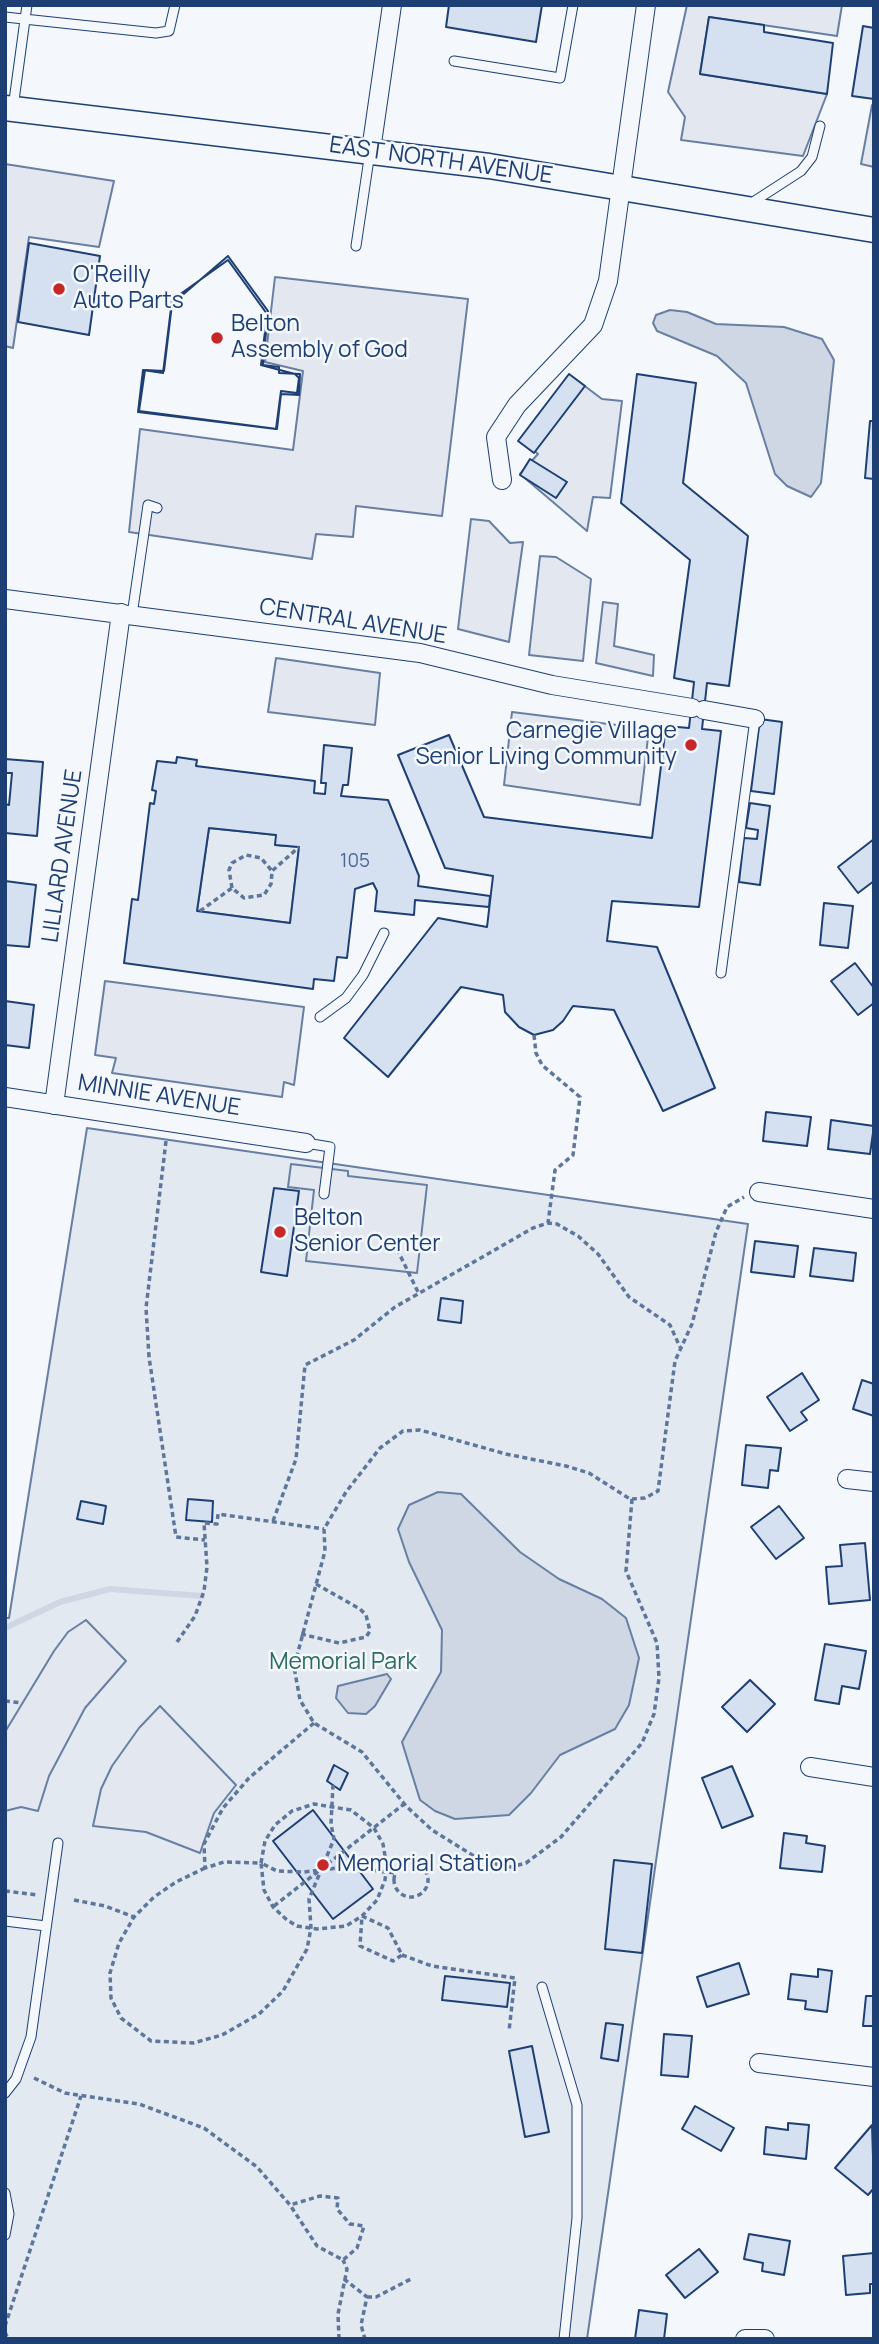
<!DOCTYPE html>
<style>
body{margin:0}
#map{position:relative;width:879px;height:2344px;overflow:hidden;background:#f4f7fb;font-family:Manrope,sans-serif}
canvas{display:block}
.frame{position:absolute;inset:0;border:7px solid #1d3f73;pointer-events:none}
</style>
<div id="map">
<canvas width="879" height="2344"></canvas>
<div class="frame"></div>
</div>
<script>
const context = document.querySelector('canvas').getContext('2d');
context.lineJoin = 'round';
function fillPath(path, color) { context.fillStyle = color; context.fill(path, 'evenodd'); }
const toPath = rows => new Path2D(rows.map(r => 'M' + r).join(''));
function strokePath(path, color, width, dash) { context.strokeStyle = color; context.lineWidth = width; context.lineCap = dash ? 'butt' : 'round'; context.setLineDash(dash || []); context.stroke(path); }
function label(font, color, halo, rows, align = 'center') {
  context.font = font + ' Manrope,sans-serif'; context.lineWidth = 5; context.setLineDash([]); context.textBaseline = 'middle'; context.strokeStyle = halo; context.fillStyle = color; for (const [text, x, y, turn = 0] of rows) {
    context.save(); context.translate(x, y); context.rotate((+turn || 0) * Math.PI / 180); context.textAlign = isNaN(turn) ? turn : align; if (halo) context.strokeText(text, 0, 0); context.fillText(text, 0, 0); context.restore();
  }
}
const green = toPath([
 [209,828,276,835,276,845,299,847,290,923,197,911,209,828],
 [87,1128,748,1224,587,2339,5,2339,5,1618,9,1618,87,1128]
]);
fillPath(green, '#e3e9f0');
strokePath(green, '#687fa3', 2);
const parking = toPath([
 [687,5,842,5,837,36,709,17,700,74,827,94,803,156,681,140,685,117,668,92,687,5],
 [872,105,874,105,874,167,861,164,872,105],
 [5,164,114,181,99,247,29,237,13,348,5,346,5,164],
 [275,277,468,299,442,516,356,506,353,537,316,534,312,559,129,532,140,429,293,450,303,371,265,362,275,277],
 [570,375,602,399,622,401,610,498,593,497,587,531,520,474,538,454,521,439,570,375],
 [471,519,489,521,510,543,523,542,509,642,458,629,471,519],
 [540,556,556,557,591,579,583,661,529,655,540,556],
 [603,602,618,604,614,646,654,655,653,676,596,663,603,602],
 [276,658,380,673,375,725,268,712,276,658],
 [512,712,649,729,640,805,504,785,512,712],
 [105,981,304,1007,294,1085,284,1082,282,1097,112,1073,116,1058,95,1055,105,981],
 [291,1164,348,1171,348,1176,427,1185,417,1273,306,1261,314,1190,288,1187,291,1164],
 [86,1620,126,1661,85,1708,49,1776,38,1811,21,1807,5,1811,5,1732,54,1651,68,1632,86,1620],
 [160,1706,236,1785,214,1813,200,1853,146,1832,93,1826,101,1789,112,1766,139,1728,160,1706]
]);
fillPath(parking, '#e3e8f0');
strokePath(parking, '#687fa3', 2);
const water = toPath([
 [670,310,687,312,716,324,784,327,822,339,834,360,821,483,811,497,787,486,775,474,746,383,717,356,657,331,653,323,656,315,670,310],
 [438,1492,461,1494,520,1552,559,1579,602,1599,626,1618,639,1658,629,1705,615,1729,560,1755,531,1793,509,1815,455,1819,435,1811,420,1800,402,1742,441,1672,442,1630,409,1562,398,1529,409,1505,438,1492],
 [387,1674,391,1679,375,1706,366,1714,348,1713,336,1698,338,1686,387,1674]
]);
fillPath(water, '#cfd7e4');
strokePath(water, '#687fa3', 2);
strokePath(toPath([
 [5,1628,60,1602,110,1589,202,1596]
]), '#cfd7e4', 6);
const building = toPath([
 [449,5,542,5,536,42,446,27,449,5],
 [709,17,764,25,764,32,833,43,827,94,700,74,709,17],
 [863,26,874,28,874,99,852,96,863,26],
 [29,243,100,256,89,335,18,322,29,243],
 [228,256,268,311,263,365,279,367,279,373,300,374,299,395,281,394,277,429,139,411,145,370,164,371,172,304,228,256],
 [228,260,267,314,261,365,295,374,299,378,297,393,281,391,276,429,138,412,143,370,163,373,172,300,228,260],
 [569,374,585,386,534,453,518,441,569,374],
 [637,374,696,383,683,483,748,536,729,686,707,683,702,729,721,731,699,907,612,901,607,941,657,947,715,1088,663,1111,614,1010,573,1006,563,1021,553,1030,534,1035,519,1027,505,1012,503,995,461,987,388,1077,344,1038,438,918,487,927,493,876,445,868,398,755,449,735,484,817,652,838,666,726,689,728,694,682,674,678,690,560,621,503,637,374],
 [870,421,874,421,874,479,865,478,870,421],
 [530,459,567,482,556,498,520,475,530,459],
 [760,719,782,722,774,794,751,791,760,719],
 [324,745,352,748,348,785,343,785,341,796,388,800,419,876,418,886,490,896,489,907,415,900,414,915,375,911,377,891,373,883,355,889,347,958,337,957,334,981,314,979,313,989,124,963,132,899,138,900,150,803,154,804,156,791,152,790,157,761,176,763,177,757,197,760,196,766,315,781,314,793,325,794,326,783,321,783,324,745],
 [209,828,276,835,275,845,299,847,290,923,197,911,209,828],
 [5,759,43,762,37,836,5,833,5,804,9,805,12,773,5,773,5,759],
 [750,803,770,806,760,885,739,882,744,838,757,839,758,830,746,828,750,803],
 [874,839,874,881,858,893,838,867,874,839],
 [5,881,36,885,29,947,5,945,5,881],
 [824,903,853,906,848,948,820,945,824,903],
 [855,963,874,988,874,1003,858,1015,831,981,855,963],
 [5,1001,34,1005,29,1048,5,1045,5,1001],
 [766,1112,811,1117,807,1146,763,1141,766,1112],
 [831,1120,874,1126,870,1154,828,1149,831,1120],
 [274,1188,299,1191,287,1276,261,1272,274,1188],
 [755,1241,798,1246,794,1277,751,1272,755,1241],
 [814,1248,856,1253,853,1281,810,1276,814,1248],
 [441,1298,463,1301,461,1323,438,1320,441,1298],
 [802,1373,819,1400,801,1412,807,1420,790,1431,767,1397,802,1373],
 [862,1380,874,1384,874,1416,853,1409,862,1380],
 [746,1445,781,1448,778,1471,770,1470,768,1488,742,1485,746,1445],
 [188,1499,213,1501,212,1522,186,1520,188,1499],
 [81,1501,106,1506,103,1524,77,1519,81,1501],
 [779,1506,804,1538,776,1559,751,1527,779,1506],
 [865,1543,870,1600,829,1604,826,1567,842,1566,840,1545,865,1543],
 [825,1644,866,1651,859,1689,842,1686,839,1704,815,1700,825,1644],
 [750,1680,775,1704,747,1732,722,1707,750,1680],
 [334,1765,348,1773,340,1790,327,1781,334,1765],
 [732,1766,753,1816,722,1828,702,1778,732,1766],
 [313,1810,373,1889,333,1919,273,1841,313,1810],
 [784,1833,807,1836,806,1843,825,1846,822,1872,780,1868,784,1833],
 [614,1860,652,1864,642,1953,605,1949,614,1860],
 [739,1963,749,1994,707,2007,697,1977,739,1963],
 [818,1969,832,1971,827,2012,805,2009,806,2001,788,1999,791,1974,818,1977,818,1969],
 [445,1976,510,1983,507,2007,442,2000,445,1976],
 [866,1996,874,1996,874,2026,863,2026,866,1996],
 [606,2023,623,2025,618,2061,601,2058,606,2023],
 [664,2034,692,2036,688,2077,661,2075,664,2034],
 [532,2046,549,2132,525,2137,509,2051,532,2046],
 [695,2106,734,2128,721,2151,682,2129,695,2106],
 [788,2123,809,2125,806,2159,764,2154,766,2127,788,2130,788,2123],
 [872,2125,874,2188,868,2195,835,2168,872,2125],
 [749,2234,790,2241,784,2275,762,2271,763,2263,744,2259,749,2234],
 [699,2249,718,2272,685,2298,666,2275,699,2249],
 [874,2253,874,2284,870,2284,870,2293,846,2295,843,2256,874,2253],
 [639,2310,667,2314,664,2339,635,2339,639,2310]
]);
fillPath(building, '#d5e0f0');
strokePath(building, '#1d3f73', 2);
const lane = toPath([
 [5,17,156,33,169,31,175,5],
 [454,61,560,78,573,5],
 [13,108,27,5],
 [750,204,801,171,812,157,820,126],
 [356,246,370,152],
 [132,615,148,505,157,508],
 [721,973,755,719],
 [320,1017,346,998,363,975,384,933],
 [306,1143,330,1147,324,1194],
 [5,1921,46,1926],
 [542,1987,577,2105,577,2218,564,2339],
 [5,2093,16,2079,31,2037,58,1843],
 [5,2193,9,2214,5,2235]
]);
const street = toPath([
 [371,150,392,5],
 [502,480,496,437,517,405,593,325,608,281,646,5],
 [5,599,420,653,552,685,692,708],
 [704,710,755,719],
 [5,1097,306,1143],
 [54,1105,121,613],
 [759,1192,874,1209],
 [847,1479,874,1482],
 [810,1767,874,1777],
 [759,2063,874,2077],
 [745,2339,765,2339]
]);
const secondary = toPath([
 [5,108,489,166,874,230]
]);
strokePath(lane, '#1d3f73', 11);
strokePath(street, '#1d3f73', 20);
strokePath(secondary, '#1d3f73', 27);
strokePath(toPath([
 [232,888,229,870,232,863,246,855,261,858,272,871],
 [200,911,232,888,244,898,264,895,271,884,272,871,299,847],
 [534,1035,536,1053,542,1065,580,1097,573,1155,555,1170,548,1223],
 [166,1141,146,1308,149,1357,176,1537,205,1540],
 [397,1249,419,1294],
 [632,1499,626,1571,657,1643,659,1678,654,1714,642,1743,561,1837,526,1863,511,1867,482,1861,432,1830,406,1806,362,1752,314,1723,300,1700,294,1667,325,1551,324,1529,346,1492,380,1448,403,1431,420,1430,506,1454,566,1466,589,1473,630,1499,632,1499,645,1498,658,1491,675,1361,692,1324,716,1232,727,1207,744,1197],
 [273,1521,296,1459,305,1365,354,1340,395,1307,533,1228,548,1223,557,1224,578,1236,598,1254,629,1297,670,1325,680,1347],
 [301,1634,339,1643,366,1637,370,1631,366,1615,360,1609,316,1584],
 [177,1642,195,1616,204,1591,207,1567,204,1523,217,1524,218,1514,324,1529],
 [5,1701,22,1703],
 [314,1723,249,1778,223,1808,204,1844,205,1868,224,1862,261,1863,265,1841,275,1825,292,1811,314,1804,351,1810,374,1828,383,1844,386,1862,386,1872,385,1880,377,1900,362,1916,346,1926,317,1929,297,1926,287,1920,273,1907,264,1890,261,1863,277,1871,304,1872,346,1867,386,1872,396,1873],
 '394 1880a17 17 0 1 1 34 0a17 17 0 1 1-34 0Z',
 [205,1868,176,1882,154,1897,134,1917,119,1943,110,1973,111,1998,121,2018,151,2041,193,2043,222,2035,259,2014,283,1991,307,1949,311,1928,309,1899,334,1839,331,1824,333,1785],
 [5,1891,38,1895],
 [74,1900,105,1906,134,1917],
 [274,1906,404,1804],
 [362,1916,388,1928,402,1955,393,1961,360,1946,362,1916],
 [402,1955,432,1966,515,1978,509,2031],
 [34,2078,65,2093,139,2104,204,2128,257,2167,290,2205,320,2196,338,2198,337,2209,350,2224,364,2226,357,2248,343,2260,317,2246,290,2205],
 [344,2279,367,2297,361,2325,365,2339],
 [367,2297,376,2297,411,2279],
 [5,2326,81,2096],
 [5,2332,8,2339],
 [339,2339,338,2314,347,2269,343,2260]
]), '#5e769c', 3.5, [5, 3.5]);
strokePath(lane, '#f4f7fb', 9);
strokePath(street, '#f4f7fb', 18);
strokePath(secondary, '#f4f7fb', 24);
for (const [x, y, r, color] of [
 [59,289,7,"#c62828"],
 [217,338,7,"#c62828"],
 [691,745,7,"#c62828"],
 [280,1232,7,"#c62828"],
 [323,1865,7,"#c62828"]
]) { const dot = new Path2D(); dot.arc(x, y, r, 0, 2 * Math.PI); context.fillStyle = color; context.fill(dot); strokePath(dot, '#f4f7fb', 2.5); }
label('19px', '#4b6792', null, [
 ["105",355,862]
]);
label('23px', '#1d3f73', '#f4f7fb', [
 ["EAST NORTH AVENUE",441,161,8],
 ["CENTRAL AVENUE",353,622,9],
 ["LILLARD AVENUE",63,856,-82],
 ["MINNIE AVENUE",159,1096,9]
]);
label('23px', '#1d3f73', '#f4f7fb', [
 ["O'Reilly",73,276],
 ["Auto Parts",73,302],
 ["Belton",231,325],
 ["Assembly of God",231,351],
 ["Carnegie Village",677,732,"right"],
 ["Senior Living Community",677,758,"right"],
 ["Belton",294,1219],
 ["Senior Center",294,1245],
 ["Memorial Station",337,1865]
], 'left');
label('23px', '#2c6c60', '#f4f7fb', [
 ["Memorial Park",343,1663]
]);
</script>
